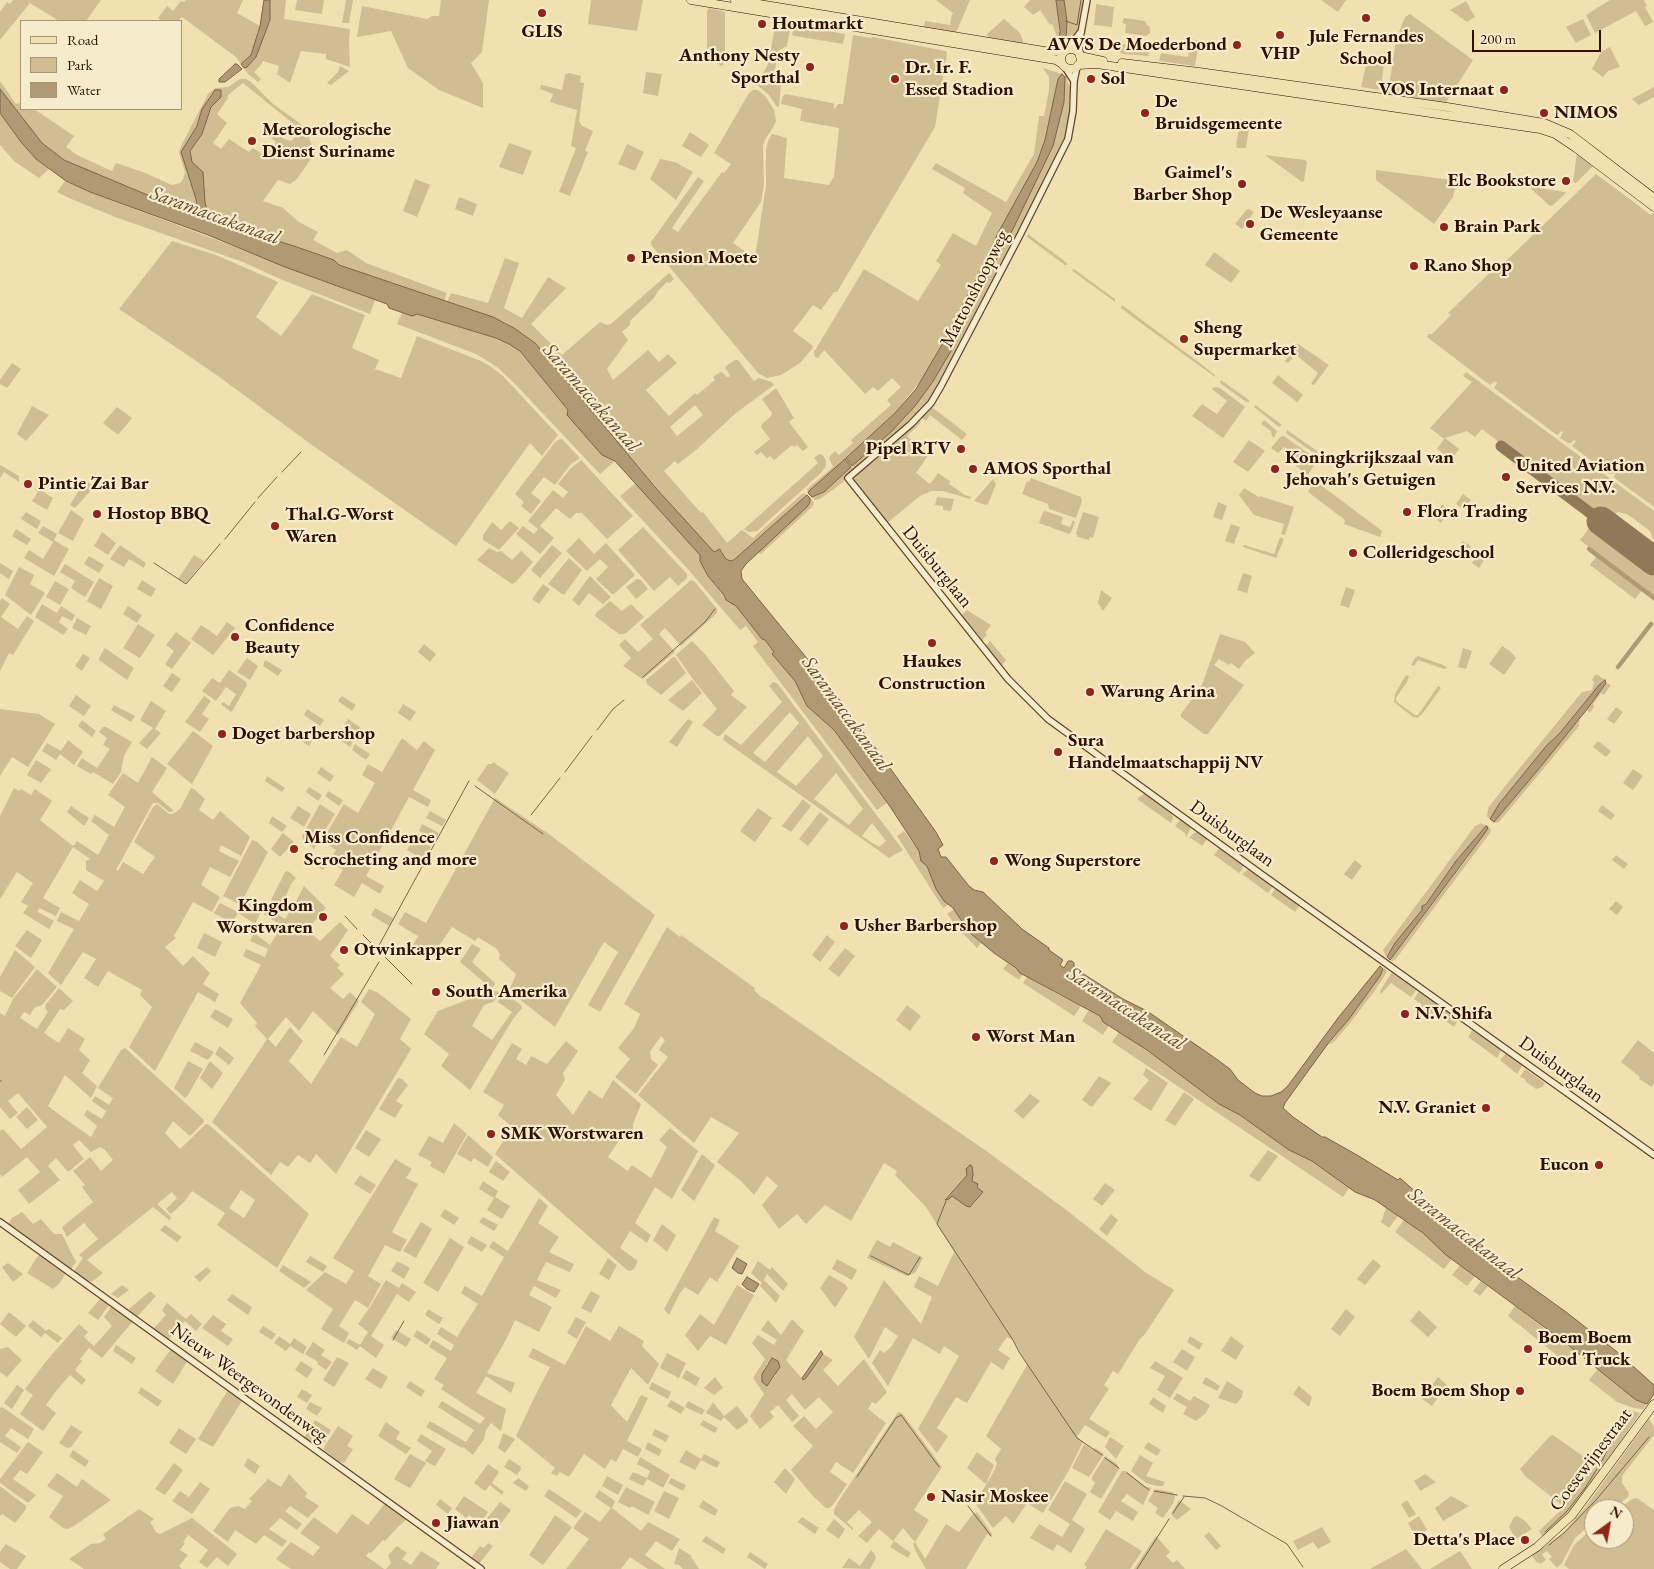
<!DOCTYPE html>
<style>
body{margin:0}
#map{position:relative;width:1654px;height:1569px;overflow:hidden;background:#f1e1b0;font-family:"EB Garamond",serif}
canvas{display:block}
.legend{position:absolute;left:20px;top:20px;width:162px;height:90px;box-sizing:border-box;background:#f6eccc;border:1px solid #a6947a;margin:0;padding:6px 9px;list-style:none;font-size:15px;color:#2e1100}
.legend li{display:flex;align-items:center;gap:10px;height:25px}
.legend b{width:25px;border:1px solid #a6947a}
.north{position:absolute;left:1584px;top:1499px;width:50px;height:50px;box-sizing:border-box;background:#f6eccc;border:1px solid #a6947a;border-radius:50%;rotate:32deg;font-size:14px;font-weight:700;line-height:20px;text-align:center;color:#2e1100}
.north::after{content:'';display:block;margin:auto;width:18px;height:22px;background:#8f2418;clip-path:polygon(50% 0,100% 100%,50% 72%,0 100%)}
.scale{position:absolute;left:1472px;top:30px;width:129px;height:22px;box-sizing:border-box;border:2px solid #2e1100;border-top:0;padding-left:6px;font-size:15px;line-height:18px;white-space:nowrap;color:#2e1100;-webkit-text-stroke:4px #f6eccc;paint-order:stroke}
</style>
<div id="map">
<canvas width="1654" height="1569"></canvas>
<ul class="legend">
<li><b style="height:6px;background:#f1e1b0"></b>Road</li>
<li><b style="height:14px;background:#d0be92"></b>Park</li>
<li><b style="height:14px;background:#af9a74"></b>Water</li>
</ul>
<div class="north">N</div>
<div class="scale">200 m</div>
</div>
<script>
const context = document.querySelector('canvas').getContext('2d');
context.lineJoin = 'round';
function fillPath(path, color) { context.fillStyle = color; context.fill(path, 'evenodd'); }
const toPath = rows => new Path2D(rows.map(r => 'M' + r).join(''));
function strokePath(path, color, width, dash) { context.strokeStyle = color; context.lineWidth = width; context.lineCap = dash ? 'butt' : 'round'; context.setLineDash(dash || []); context.stroke(path); }
function label(font, color, halo, rows, align = 'center') {
  context.font = font + ' "EB Garamond",serif'; context.lineWidth = 4.5; context.setLineDash([]); context.textBaseline = 'middle'; context.strokeStyle = halo; context.fillStyle = color; for (const [text, x, y, turn = 0] of rows) {
    context.save(); context.translate(x, y); context.rotate((+turn || 0) * Math.PI / 180); context.textAlign = isNaN(turn) ? turn : align; if (halo) context.strokeText(text, 0, 0); context.fillText(text, 0, 0); context.restore();
  }
}
fillPath(toPath([
 [13,0,101,0,86,21,59,21,30,3,0,40,0,12,7,2,10,4],
 [186,0,243,0,237,13,260,26,250,57,241,64,236,57,182,17,178,21,162,21,158,18,167,6,173,11,181,1,184,2],
 [270,0,286,0,284,19,350,29,349,42,350,67,326,59,326,54,301,51,290,83,277,74,279,66,263,61,260,66,254,72,261,79,258,82,248,74,244,68,247,67,256,57,270,20],
 [297,0,324,0,322,14,295,10],
 [346,0,353,0,349,23,342,23],
 [441,0,489,0,482,52,471,63,483,83,483,108,439,90,408,68,391,31,357,37,362,6,427,19,432,16,439,16],
 [591,0,643,0,637,31,588,24],
 [936,0,970,0,956,33,924,28,925,21,950,25,952,14,954,14],
 [1030,0,1056,0,1060,40,1063,43,1066,37,1067,21,1064,0,1084,0,1083,13,1079,32,1071,42,1061,47,1052,24,1050,25,1040,10,1033,15,1024,7],
 [1321,0,1346,0,1338,12],
 [1610,0,1644,0,1647,6,1645,7,1653,22,1645,26,1636,11,1595,33,1586,15],
 [1466,1,1475,17,1467,22,1450,10],
 [1096,4,1114,7,1112,27,1094,25],
 [709,8,725,12,725,61,722,66,707,58,707,11],
 [1410,14,1473,60,1445,104,1389,96,1388,94,1396,40,1405,17],
 [1124,18,1145,21,1147,25,1150,27,1150,33,1146,36,1125,33,1126,24,1122,23],
 [1004,19,1020,33,1024,44,993,39,986,35],
 [1583,19,1591,35,1576,43,1566,27],
 [794,25,845,34,843,44,795,36,792,35],
 [775,27,790,29,787,46,778,51,774,77,781,85,779,106,777,107,769,95,757,85,768,64],
 [853,35,872,38,873,37,946,51,947,53,935,127,837,292,834,292,821,310,813,305,793,331,813,346,812,349,800,363,781,375,767,378,758,373,652,246,651,242,698,177,704,181,672,228,678,232,722,172,724,173,731,164,714,153,749,93,753,90,758,90,766,97,774,110,776,121,773,128,766,138,763,145,764,184,761,202,733,243,755,258,766,185,766,150,768,141,772,134,787,138,784,178,829,185,834,176,839,128,800,121,802,109,781,104,783,96,786,94,832,103,834,104,834,109,838,104,843,104],
 [1191,39,1199,41,1195,66,1159,61,1161,53,1188,57],
 [1122,44,1146,47,1149,50,1149,53,1148,56,1122,54,1118,50,1119,46],
 [1610,47,1620,67,1608,71,1603,77,1592,69,1601,52],
 [1370,58,1384,62,1381,90,1361,87,1367,61],
 [340,66,349,71,331,85,327,83,338,72],
 [1043,68,1062,74,1058,79,1053,109,1044,145,1037,162,998,233,982,268,925,375,895,413,808,493,807,489,833,467,829,458,831,455,835,451,839,455,853,443,851,440,891,405,887,400,901,387,892,378,878,391,873,387,865,394,824,350,818,358,815,357,814,352,864,269,918,301,941,265,936,261,953,233,976,246,992,213,963,193,965,188,932,169,936,163,1006,202,1034,154,1039,116,1044,116,1049,90,1049,77],
 [646,72,662,74,658,96,643,93],
 [569,73,581,76,580,82,584,83,579,121,582,126,593,131,585,151,588,152,570,196,559,192,576,148,571,146,577,110,550,102,553,94,540,89,541,85,543,85,562,90,565,75],
 [1065,73,1067,74,1067,79,1071,92,1069,103,1070,114,1065,141,942,380,930,400,912,420,856,469,852,466,891,432,915,406,932,383,951,351,1000,252,1012,231,1053,146,1064,102],
 [240,79,246,79,251,82,272,103,302,125,299,128,296,126,243,83,228,95,228,98,217,114,227,123,213,143,221,149,229,139,249,152,253,148,265,156,276,142,271,138,276,132,284,139,291,141,306,128,311,136,309,138,315,153,297,179,290,184,278,180,263,201,283,208,299,222,318,232,313,240,337,253,347,250,366,263,447,293,444,301,339,265,334,260,294,246,213,221,208,214,205,202,203,172,192,162,190,151,202,134,211,107,221,97,212,93,202,109,197,126,181,152,196,199,197,204,193,214,64,160,42,143,0,89,0,81,16,104,21,103,21,109,34,109,74,136,66,147,77,155,112,171,116,163,143,172,172,185,180,183,183,179,185,172,179,153,180,148,208,94,215,88,228,87],
 [1654,87,1654,97,1639,105,1632,99],
 [0,113,21,142,36,159,49,169,39,178,14,161,0,145],
 [1241,119,1250,122,1246,148,1237,148,1236,145],
 [690,132,709,145,701,157,682,146],
 [509,143,532,151,523,175,499,167],
 [627,144,644,152,635,171,618,164],
 [1577,153,1592,163,1593,166,1576,183,1574,183,1573,181],
 [1265,155,1305,160,1307,162,1304,181,1302,182],
 [660,159,675,162,693,172,676,200,650,179],
 [1376,170,1452,180,1456,183,1453,197,1434,224,1376,180],
 [1596,174,1651,215,1654,212,1654,507,1616,479,1614,477,1616,471,1612,474,1609,474,1572,446,1576,441,1574,440,1571,443,1568,443,1560,438,1563,432,1562,431,1557,435,1494,388,1497,383,1495,381,1490,385,1427,337,1428,334,1432,334,1451,315,1448,313,1502,261,1505,262],
 [415,179,430,185,417,217,403,211],
 [65,181,90,192,375,300,370,314,280,279,243,262,115,217,69,198,57,192],
 [1533,187,1565,192,1566,193,1553,205,1550,206,1530,188],
 [459,197,477,204,473,216,455,209],
 [1247,209,1249,209,1254,212,1242,229,1235,224],
 [1028,234,1067,263,1067,265,1065,265,1027,237],
 [172,241,216,255,278,282,256,317,281,336,312,294,365,315,352,348,379,360,375,369,401,378,417,336,481,361,490,366,503,376,558,435,542,456,530,443,456,546,312,445,211,371,119,309],
 [1214,252,1240,271,1231,283,1205,265],
 [505,258,519,263,504,308,522,318,548,277,566,288,531,324,562,355,600,322,607,325,611,324,669,273,674,279,670,283,667,282,659,290,654,298,630,321,630,325,622,332,628,340,607,369,613,380,648,350,659,362,668,354,677,363,646,390,669,416,695,393,697,395,715,380,713,377,720,372,723,373,727,377,729,377,730,375,725,368,726,366,735,360,738,360,754,381,759,378,772,382,774,385,736,413,696,450,678,464,675,461,664,471,701,513,703,512,727,543,742,530,753,538,803,493,807,495,732,561,725,558,722,550,718,550,714,553,611,436,535,343,505,322,447,302,451,293,488,303],
 [695,405,703,415,677,436,670,427],
 [1074,269,1115,299,1115,302,1074,272,1072,270],
 [1122,305,1201,364,1215,375,1215,377,1138,321,1121,308],
 [402,313,412,316,416,314,496,338,509,344,520,351,568,410,602,455,615,461,600,474,516,385,497,367,476,354,397,324],
 [1298,344,1329,365,1314,385,1311,384,1318,373,1295,354,1288,363,1285,361],
 [12,363,21,369,7,388,0,384,0,380],
 [1466,372,1654,511,1654,541,1650,531,1627,514,1618,512,1607,518,1600,515,1524,456,1521,459,1482,429,1475,437,1467,431,1445,438,1459,449,1451,460,1437,449,1444,439,1430,428,1472,382,1463,376],
 [1278,375,1303,395,1297,402,1272,383],
 [1221,380,1249,400,1249,402,1246,402,1220,383],
 [1214,387,1220,388,1245,407,1223,438,1192,416,1202,404,1217,414,1227,401,1212,389],
 [776,388,794,418,789,422,808,447,803,451,797,445,794,447,792,445,774,460,770,456,767,458,761,452,757,455,754,452,770,439,761,427,762,424,771,416,772,413,762,399],
 [1255,405,1281,424,1281,426,1279,427,1254,407],
 [32,406,49,415,26,441,17,434],
 [117,407,132,418,118,435,103,423],
 [930,408,933,408,967,434,962,440,930,415,926,421,921,417],
 [918,420,921,422,907,436,929,454,916,473,930,484,938,473,950,481,949,484,965,495,971,497,970,499,943,491,931,491,920,496,887,523,854,483,853,479],
 [1264,420,1277,431,1274,438,1272,436,1271,431,1261,424],
 [1287,430,1317,451,1318,454,1311,451,1286,433],
 [1284,436,1316,459,1316,462,1308,475,1284,457,1289,450,1284,447,1278,453,1271,448,1280,437],
 [560,439,562,439,579,457,579,459,571,464,555,485,544,477,531,493,541,501,531,514,521,506,524,502,515,494,555,442],
 [1249,440,1265,451,1248,472,1233,462],
 [819,454,823,455,826,461,826,466,822,472,757,531,749,532,744,529,818,463,814,458],
 [581,460,633,516,607,539,582,513,576,513,570,519,556,508,540,526,554,538,540,554,516,534,523,526,534,534,538,529,528,521,553,490,563,498,568,492,558,484,570,469],
 [0,465,19,476,19,482,4,472,0,478],
 [851,466,854,470,842,483,820,499,815,500,812,497,824,492],
 [1031,478,1081,497,1082,501,1076,518,1049,509,1048,504,1022,494,1027,481,1029,482],
 [993,479,996,484,988,504,986,505,974,501],
 [85,480,94,487,75,508,70,505],
 [1314,480,1382,531,1380,537,1344,524,1345,520,1308,492],
 [636,483,701,555,700,561,708,576,724,595,726,600,736,606,762,639,765,640,774,652,772,654,795,681,807,706,834,730,887,803,877,810,753,646,758,642,746,626,740,630,686,567,620,496],
 [37,487,53,498,47,510,32,501,38,492,35,490],
 [1244,488,1259,497,1260,496,1294,507,1285,535,1281,534,1284,524,1254,515,1239,495],
 [1463,494,1471,500,1463,509,1456,504],
 [937,497,954,499,951,511,943,510,943,506,935,505],
 [810,498,814,503,812,507,761,554,758,552,798,514,803,512,807,507],
 [1218,502,1227,506,1222,520,1213,517],
 [1442,504,1449,510,1441,523,1434,517],
 [71,510,84,519,73,541,58,533],
 [1045,511,1063,517,1061,524,1070,527,1073,520,1075,522,1071,532,1069,534,1039,523,1043,512],
 [26,512,41,521,37,529,21,519],
 [1083,512,1099,517,1093,538,1090,537,1089,540,1078,537,1076,533],
 [510,521,519,528,499,550,483,540,483,535,492,522,501,530],
 [1231,524,1240,527,1234,544,1225,541],
 [43,526,57,534,54,540,69,549,54,576,24,558,29,550,43,559,53,542,38,533],
 [643,527,687,574,687,578,678,586,670,577,654,591,618,550],
 [1590,527,1654,576,1654,598,1643,589,1635,599,1590,565,1598,554,1580,540],
 [16,529,31,539,27,545,12,536],
 [102,532,116,543,108,555,94,546],
 [1280,537,1284,539,1276,558,1243,547,1244,545,1274,554],
 [579,538,594,554,606,543,635,575,614,594,612,594,596,579,608,567,600,559,587,571,566,551],
 [1463,541,1471,546,1464,556,1456,551],
 [120,545,146,563,144,568,129,559,124,567,110,559],
 [552,545,562,553,540,578,531,570],
 [489,548,497,552,501,551,512,560,521,551,533,562,516,582,512,584,477,560],
 [1479,552,1486,557,1479,568,1472,563],
 [194,555,204,561,186,583,178,579],
 [89,556,104,565,99,573,84,564],
 [569,558,582,570,564,595,548,584],
 [0,563,13,571,9,579,0,573],
 [65,564,94,582,85,597,71,588,75,581,60,572],
 [19,567,34,575,30,584,45,593,31,615,5,595],
 [1243,573,1252,576,1247,593,1237,590],
 [590,576,611,597,603,604,589,593,579,606,572,600],
 [99,578,113,586,101,609,87,601],
 [637,579,641,580,648,589,636,599,626,587],
 [142,580,156,589,151,597,137,589],
 [691,580,695,582,717,609,717,613,681,646,665,628,659,634,675,652,644,678,642,679,623,666,631,658,619,645,625,639,638,652,653,639,640,625],
 [55,581,69,589,60,605,46,597],
 [543,584,550,589,539,604,532,599],
 [1346,587,1355,590,1349,608,1340,605],
 [1101,590,1112,598,1103,611,1098,603],
 [2,598,10,604,1,617,18,629,27,616,34,621,13,655,9,653,0,671,0,601],
 [610,601,622,611,631,604,644,617,625,634,619,634,595,616,596,613],
 [42,604,57,613,61,606,75,615,72,621,62,616,59,622,68,629,63,635,35,617],
 [128,606,142,615,137,623,123,614],
 [967,610,991,625,985,633,987,635,981,641,962,617,963,614],
 [77,618,91,626,86,635,72,628],
 [227,622,235,628,213,655,191,639,201,625,217,636],
 [138,624,155,635,140,658,123,648],
 [176,632,191,643,172,669,165,664,174,651,166,645],
 [1220,634,1245,642,1255,653,1246,660,1239,669,1231,663,1229,665,1219,659,1214,665,1244,685,1208,734,1204,734,1181,717,1181,714,1202,685],
 [692,641,704,653,734,691,731,695,747,707,720,736,717,736,702,725,717,709,695,682,676,655],
 [990,641,1006,660,1002,665,1000,665,986,646],
 [424,644,436,654,430,662,418,652],
 [1502,646,1510,651,1516,658,1504,675,1489,664],
 [105,648,134,668,127,680,99,660,99,658],
 [1463,648,1472,651,1466,669,1458,667],
 [83,654,90,658,82,671,75,666],
 [1418,656,1443,665,1448,668,1444,669,1418,660,1414,666,1411,665,1415,658],
 [673,657,675,657,686,673,661,695,647,684,646,680],
 [247,658,258,666,250,680,237,672],
 [265,660,282,670,278,676,263,666],
 [229,670,246,682,247,685,233,710,231,712,221,704,223,702,229,706,236,694,226,687,216,701,202,691,212,678,220,683],
 [172,673,181,679,172,692,163,686],
 [1406,675,1409,676,1407,682,1396,698,1397,702,1415,715,1418,715,1438,686,1441,688,1423,713,1418,718,1413,717,1394,702,1395,694],
 [1595,675,1598,675,1605,680,1599,685,1559,734,1547,745,1499,804,1490,819,1487,817,1488,808,1510,780,1582,692,1592,690,1594,682,1592,680],
 [692,680,702,693,683,711,668,700],
 [773,682,777,683,903,850,889,858,723,740,725,734,741,745,782,702,769,686],
 [790,712,799,723,765,762,753,753],
 [808,736,823,756,796,786,777,772],
 [836,773,863,809,849,825,814,799],
 [872,823,886,841,879,847,862,836],
 [1606,683,1611,685,1604,695,1601,693,1593,704,1594,707,1590,713,1587,710],
 [76,695,91,706,84,716,69,706],
 [204,696,211,701,202,714,209,719,200,732,185,722],
 [342,696,356,705,352,711,338,701],
 [151,701,166,711,155,729,161,733,147,749,139,743,153,728,140,720],
 [403,704,416,712,410,721,398,713],
 [114,705,135,716,131,722,111,710],
 [1616,707,1623,712,1614,724,1607,719],
 [0,709,39,714,55,724,28,767,12,757,0,776],
 [307,709,324,720,320,726,304,715],
 [348,719,361,728,358,734,344,725],
 [688,719,693,722,677,747,669,742],
 [82,720,96,731,92,737,78,726],
 [1579,720,1580,721,1578,724,1580,725,1499,822,1495,823,1494,822],
 [103,727,106,727,132,742,124,756,121,772,113,784,93,772,91,774,77,766,82,758,97,768,110,749,103,745,107,738,99,732],
 [294,729,312,741,309,746,291,734],
 [193,731,213,746,192,784,167,764],
 [340,732,353,741,350,747,336,737],
 [402,738,417,750,424,741,435,750,413,790,431,800,428,807,409,797,366,876,384,886,380,894,362,883,354,897,334,885,343,870,329,861,336,850,322,841,344,804,358,813,375,783,362,775,368,764,382,772],
 [68,740,83,752,74,765,60,754,56,760,42,751,47,743,61,751],
 [1598,741,1611,751,1606,757,1593,747],
 [355,744,370,754,366,760,352,750],
 [152,757,167,768,152,792,174,811,169,812,158,803,153,803,116,870,118,871,123,862,143,874,155,857,134,842,153,807,157,804,169,814,173,814,180,809,191,788,194,789,205,799,199,810,213,820,220,811,250,837,241,856,221,845,219,851,239,861,230,877,210,867,201,885,220,897,212,912,193,902,174,936,176,938,165,947,183,966,193,956,210,973,203,984,219,994,215,1002,198,992,155,1071,129,1047,152,1007,140,995,142,990,108,971,98,987,84,978,96,959,83,952,61,985,48,973,74,929,57,921,61,912,79,921,89,904,72,893,80,880,97,891,104,881,86,870,86,861,90,859,73,847,43,898,60,908,56,916,39,908,38,912,54,921,49,929,23,913,28,906,21,902,33,883,17,872,0,899,0,816,14,788,19,791,21,789,31,795,35,789,52,801,40,820,73,846,77,841,98,855,109,835,91,821,95,815,114,827,125,807,108,795,123,773,138,783],
 [36,760,51,769,41,783,27,775],
 [493,762,509,773,495,794,477,780,488,764,492,764],
 [321,767,334,776,330,782,317,773],
 [1633,769,1643,776,1633,790,1623,783],
 [267,776,285,788,282,792,265,781],
 [309,787,322,795,318,801,306,792],
 [328,791,343,800,339,806,325,796],
 [1145,793,1171,810,1173,818,1171,823,1137,799],
 [495,798,549,834,655,915,600,1012,588,1005,618,952,604,942,555,1027,509,991,516,974,499,959,500,955,497,949,478,937,475,941,452,927,432,956,413,945,418,936,398,924,405,912,426,923],
 [803,799,811,806,791,832,782,826],
 [320,804,335,814,314,849,304,841,302,836],
 [1602,805,1615,815,1611,820,1598,811],
 [71,806,89,818,84,826,67,812],
 [298,806,311,814,304,827,290,818],
 [758,808,772,818,755,842,740,831],
 [430,811,446,820,442,826,426,818],
 [820,812,829,819,808,846,799,839],
 [272,816,287,826,282,832,269,823],
 [1182,820,1191,828,1186,837,1185,836,1186,834,1175,826,1179,821],
 [1481,823,1486,826,1456,861,1425,904,1422,906,1422,910,1386,957,1383,950,1475,826],
 [422,824,439,833,436,840,419,831],
 [1488,827,1491,829,1490,833,1395,960,1392,961,1390,960,1469,856],
 [904,831,919,851,921,861,927,866,934,884,944,901,949,904,943,908,897,836],
 [1197,832,1208,838,1202,846,1191,838,1188,839,1194,833],
 [283,833,294,842,280,857,271,849],
 [414,837,431,847,424,860,407,850],
 [252,840,256,841,268,852,243,899,261,912,255,924,238,913,232,923,214,913,220,903,238,912,241,905,223,896],
 [1220,847,1244,864,1241,871,1239,873,1214,855],
 [1616,855,1628,864,1624,869,1612,860],
 [314,857,326,865,323,870,310,862],
 [1355,860,1362,866,1352,880,1344,874],
 [1250,868,1272,884,1272,888,1268,893,1242,874],
 [288,871,296,878,291,884,284,900,293,907,304,886,326,908,307,930,320,941,340,922,348,930,330,956,340,965,337,968,344,974,330,988,343,999,350,992,359,1001,338,1035,313,1011,299,1031,286,1017,268,1039,276,1047,290,1027,303,1041,289,1061,311,1084,341,1037,357,1047,375,1014,361,1002,369,989,377,992,411,1019,400,1039,411,1049,336,1174,316,1154,310,1163,298,1155,288,1167,280,1162,271,1175,212,1122,267,1039,255,1026,257,1023,240,1003,261,965,243,956,246,949,265,957,268,949,250,941,254,933,270,945,282,926,264,914,267,907,285,919,289,913,271,900,285,872],
 [1275,889,1277,889,1299,903,1299,906,1295,912,1271,895],
 [1616,901,1623,907,1617,915,1609,909],
 [375,908,393,918,389,926,371,915],
 [954,909,970,933,981,943,977,948,957,927,947,914],
 [667,927,680,937,681,935,755,988,754,990,760,996,767,1000,985,1150,1065,1209,1145,1272,1174,1290,1145,1334,1140,1339,1118,1374,1113,1371,1104,1385,1109,1389,1089,1419,1110,1432,1106,1438,1085,1425,1077,1437,1083,1442,1068,1472,1043,1513,1027,1503,1013,1524,1006,1516,993,1528,975,1503,993,1473,997,1464,995,1459,1001,1449,986,1436,1027,1365,1013,1340,1007,1337,998,1350,1010,1358,1003,1370,991,1362,967,1403,956,1397,937,1428,948,1436,937,1453,918,1429,959,1356,944,1346,940,1354,913,1338,888,1386,872,1363,880,1350,884,1353,891,1347,898,1336,885,1327,869,1359,854,1337,884,1280,921,1324,932,1297,914,1287,919,1276,938,1286,954,1252,926,1207,895,1175,897,1171,884,1163,851,1221,825,1205,806,1224,797,1214,779,1229,762,1205,778,1186,767,1176,754,1195,741,1181,717,1162,739,1133,711,1117,694,1143,638,1095,668,1057,659,1050,665,1040,661,1036,650,1052,651,1059,658,1065,636,1094,615,1077,630,1059,618,1048,634,1028,640,1014,624,1004],
 [967,1174,973,1177,972,1181,983,1192,972,1206,966,1206,952,1196,945,1199],
 [27,930,42,940,31,958,15,946],
 [204,933,222,942,215,957,197,948],
 [827,935,835,942,820,962,812,955],
 [472,944,481,949,472,962,495,983,494,987,486,986,485,983,460,962],
 [845,948,855,956,839,977,828,969],
 [15,950,35,967,12,998,0,991,0,977],
 [1008,963,1023,974,1019,980,1003,969],
 [1385,968,1387,972,1376,989,1350,1023,1334,1042,1329,1045,1349,1019,1383,969],
 [37,969,57,987,42,1005,34,1008,30,1015,24,1012,20,1018,37,1029,48,1012,45,1008,46,1004,59,988,73,1001,64,1010,60,1009,44,1033,59,1043,68,1028,85,1039,79,1050,90,1060,82,1073,97,1086,91,1098,65,1075,48,1106,61,1116,91,1137,97,1126,84,1115,87,1110,102,1119,106,1111,92,1101,95,1096,109,1105,113,1098,98,1088,121,1050,125,1048,204,1120,204,1122,190,1136,173,1121,165,1133,180,1149,206,1124,208,1124,309,1214,277,1268,217,1225,225,1213,192,1191,184,1202,171,1214,166,1209,177,1198,172,1192,157,1204,170,1216,171,1219,169,1220,153,1207,87,1260,103,1273,93,1281,88,1282,74,1271,83,1258,79,1255,98,1239,84,1223,67,1237,62,1227,93,1202,82,1187,85,1185,73,1171,90,1157,101,1171,113,1160,105,1150,100,1147,91,1152,79,1140,73,1145,84,1159,68,1172,56,1158,48,1166,60,1180,29,1204,18,1190,40,1172,27,1157,2,1177,0,1174,0,1131,3,1129,21,1149,47,1127,18,1093,8,1101,18,1113,10,1119,0,1107,0,1013,5,1016,13,999],
 [241,1190,255,1200,244,1218,229,1208],
 [1392,972,1418,988,1411,997,1391,983,1381,994,1380,991],
 [1027,977,1061,996,1081,1006,1074,1016,1023,983],
 [1420,990,1439,1005,1440,1008,1433,1020,1418,1009,1421,1004,1414,999],
 [495,991,499,992,498,997,493,1002,484,1005,472,1026,492,1040,512,1012,498,1002,501,993,505,993,521,1005,522,1008,513,1019,470,1090,441,1066,449,1054,424,1034,438,1011,485,993],
 [907,1005,921,1016,910,1031,896,1020],
 [215,1009,233,1019,228,1028,210,1017],
 [1446,1009,1459,1018,1454,1027,1438,1016,1442,1010],
 [1089,1010,1100,1016,1103,1022,1109,1025,1103,1035,1082,1021],
 [1473,1029,1502,1049,1497,1058,1468,1037],
 [1119,1032,1147,1050,1219,1104,1240,1115,1289,1150,1312,1161,1349,1188,1343,1197,1112,1042],
 [1638,1040,1654,1053,1654,1082,1652,1087,1639,1079,1640,1077,1621,1062],
 [566,1041,578,1051,563,1073,565,1080,556,1095,573,1115,589,1090,602,1099,613,1080,641,1104,633,1124,633,1132,628,1138,621,1138,608,1157,628,1171,632,1165,651,1178,667,1147,659,1140,670,1128,698,1151,672,1199,655,1187,635,1223,651,1235,647,1243,630,1231,620,1248,638,1261,634,1269,630,1271,627,1270,495,1154,512,1127,498,1115,504,1105,483,1092,512,1043,522,1049,516,1059,526,1065,531,1056,547,1064],
 [195,1042,214,1052,208,1060,190,1051],
 [220,1046,234,1058,229,1065,215,1054],
 [1506,1053,1522,1063,1522,1066,1517,1074,1500,1060],
 [188,1061,203,1069,188,1095,185,1098,174,1088],
 [210,1061,223,1073,212,1089,200,1078],
 [1146,1068,1168,1083,1151,1111,1133,1099,1149,1080,1143,1075],
 [1525,1069,1545,1083,1542,1087,1536,1089,1526,1082,1525,1079,1520,1077],
 [1099,1076,1111,1083,1092,1107,1082,1100],
 [398,1078,402,1079,408,1085,396,1101,403,1105,395,1118,379,1109],
 [1184,1092,1194,1099,1175,1126,1165,1120],
 [1030,1094,1040,1101,1023,1119,1014,1111],
 [27,1107,38,1120,27,1129,16,1117],
 [454,1123,467,1134,444,1174,430,1166,432,1162,418,1155,429,1136,443,1143],
 [366,1130,381,1139,369,1157,355,1148],
 [468,1135,493,1157,488,1167,474,1158,471,1162,457,1154],
 [1268,1150,1278,1156,1259,1182,1249,1176],
 [702,1154,715,1165,694,1201,681,1190],
 [395,1159,412,1169,406,1178,418,1184,392,1232,407,1240,400,1252,385,1245,368,1276,381,1284,368,1308,355,1300,339,1326,349,1333,344,1343,321,1329,333,1309,306,1290,325,1272,346,1284,354,1271,333,1258],
 [496,1161,510,1172,503,1181,489,1172],
 [360,1175,376,1185,370,1194,354,1184],
 [483,1181,498,1191,495,1197,510,1206,502,1219,487,1210,494,1198,479,1189],
 [1105,1183,1115,1190,1102,1206,1093,1199],
 [539,1198,548,1206,538,1223,559,1237,549,1252,574,1264,570,1272,546,1262,537,1280,561,1290,556,1298,534,1286,529,1295,552,1307,539,1332,515,1320,507,1338,487,1373,515,1383,511,1393,486,1376,476,1393,506,1409,501,1431,491,1423,486,1430,484,1439,473,1455,463,1447,462,1448,426,1427,430,1421,466,1442,474,1430,438,1407,442,1401,480,1424,485,1418,441,1389,444,1385,434,1379,447,1358,429,1347,433,1340,451,1351,454,1345,437,1334,441,1327,457,1337,478,1304,461,1293,465,1286,482,1296,504,1257,489,1247,493,1241,508,1251],
 [1386,1208,1398,1216,1389,1228,1381,1222],
 [445,1209,459,1218,454,1225,440,1216],
 [22,1212,33,1224,41,1219,54,1234,62,1234,76,1262,71,1269,8,1224,12,1218],
 [1111,1214,1118,1220,1107,1236,1099,1229],
 [483,1217,498,1225,494,1231,479,1222],
 [714,1217,720,1220,715,1231,739,1246,717,1282,710,1277,698,1295,685,1287,680,1293,669,1315,664,1309],
 [1404,1220,1423,1233,1452,1259,1444,1269,1395,1232],
 [421,1222,432,1229,416,1258,403,1251],
 [662,1224,676,1235,667,1252,653,1240],
 [165,1225,182,1237,177,1242,160,1230],
 [471,1236,487,1245,482,1252,467,1243],
 [450,1238,464,1247,438,1292,423,1283],
 [877,1240,890,1247,893,1242,923,1258,915,1273,907,1276,867,1258],
 [40,1253,66,1273,59,1284,53,1289,27,1273],
 [310,1256,327,1266,323,1272,306,1262],
 [608,1258,617,1265,609,1280,599,1274],
 [837,1259,857,1270,852,1280,832,1269],
 [1373,1259,1381,1266,1365,1285,1357,1279],
 [397,1261,410,1268,404,1279,391,1271],
 [758,1261,770,1270,772,1267,788,1284,783,1291,767,1274,764,1280,780,1296,776,1303,760,1286,762,1283,751,1273],
 [8,1263,23,1274,13,1282,2,1267],
 [283,1265,311,1282,304,1288,279,1271],
 [1460,1265,1475,1276,1467,1286,1452,1275],
 [207,1267,211,1271,200,1282,194,1277],
 [829,1275,845,1284,848,1288,835,1308,820,1288],
 [386,1280,399,1288,402,1283,416,1292,409,1302,397,1294,371,1336,384,1345,376,1358,360,1346,357,1350,346,1343,349,1339,360,1345,368,1332,358,1324,370,1307],
 [1481,1281,1488,1286,1480,1296,1473,1291],
 [122,1285,129,1290,118,1298,111,1294],
 [737,1285,754,1295,726,1345,710,1336,698,1351,685,1335,700,1314,714,1325],
 [150,1291,156,1296,137,1317,130,1312,129,1309],
 [591,1291,600,1296,591,1313,581,1308],
 [232,1294,252,1307,248,1315,227,1300],
 [101,1298,110,1304,98,1320,88,1313],
 [167,1303,186,1319,191,1314,202,1324,196,1331,185,1321,169,1339,153,1329,166,1315,162,1310],
 [1515,1306,1579,1354,1569,1365,1508,1316],
 [111,1307,114,1307,133,1321,102,1358,89,1348,80,1359,82,1361,75,1370,86,1380,82,1385,70,1375,56,1391,46,1405,56,1413,43,1431,20,1414,33,1395,25,1389,48,1359,79,1324,88,1332,84,1337,94,1346,112,1326,104,1317],
 [428,1309,443,1318,439,1324,425,1315],
 [1346,1309,1355,1317,1340,1336,1331,1329],
 [1419,1310,1437,1327,1428,1337,1410,1321],
 [9,1312,26,1326,16,1337,0,1324],
 [213,1315,226,1324,221,1331,233,1339,228,1346,202,1328],
 [576,1317,586,1322,577,1339,567,1333],
 [792,1319,804,1331,786,1360,803,1380,806,1378,823,1354,833,1360,823,1370,838,1386,864,1359,887,1392,876,1404,872,1402,868,1409,886,1423,853,1473,836,1462,830,1472,847,1484,833,1505,829,1508,826,1508,813,1496,791,1470,813,1446,793,1426,804,1416,816,1429,833,1412,819,1397,805,1410,792,1394,786,1400,799,1416,792,1422,778,1405,770,1412,774,1417,760,1429,750,1416,764,1394,753,1378,765,1359,752,1343,758,1335,774,1345,777,1340,761,1330,768,1320,781,1335],
 [768,1362,776,1375,769,1384,762,1374],
 [33,1320,46,1331,49,1329,62,1338,58,1343,45,1333,41,1337,28,1326],
 [263,1326,276,1334,272,1340,259,1332],
 [586,1326,610,1341,619,1326,644,1341,642,1346,659,1364,648,1385,631,1368,611,1405,627,1422,641,1395,648,1398,627,1441,642,1449,638,1457,623,1449,616,1462,611,1459,605,1469,584,1454,569,1477,560,1472,557,1476,551,1473,555,1468,516,1436,537,1392,550,1367,528,1357,533,1348,565,1365],
 [396,1330,411,1339,406,1347,391,1338],
 [417,1330,431,1339,427,1345,413,1336],
 [279,1336,290,1344,294,1338,307,1347,303,1354,290,1346,286,1351,274,1343],
 [1190,1336,1203,1344,1199,1350,1187,1342],
 [1231,1336,1244,1346,1236,1360,1221,1351],
 [313,1342,325,1350,321,1355,332,1362,326,1370,317,1364,318,1362,305,1354],
 [116,1345,136,1358,132,1364,113,1351],
 [8,1347,22,1360,7,1377,0,1372,0,1349],
 [172,1348,188,1360,173,1384,155,1371],
 [1182,1349,1195,1357,1187,1371,1173,1362],
 [667,1353,686,1363,679,1378,660,1368],
 [337,1357,349,1363,334,1387,323,1380],
 [301,1361,313,1369,307,1378,295,1370],
 [1155,1361,1183,1378,1170,1398,1157,1390,1165,1376,1150,1368],
 [373,1368,388,1377,381,1389,365,1379],
 [1598,1369,1636,1400,1647,1404,1643,1409,1634,1408,1617,1402,1589,1380],
 [686,1370,700,1378,696,1386,682,1378],
 [715,1377,723,1388,714,1395,704,1388],
 [1206,1377,1220,1386,1217,1391,1202,1383],
 [1438,1377,1447,1385,1432,1406,1422,1399],
 [410,1381,425,1391,421,1397,406,1387],
 [1227,1381,1243,1391,1242,1397,1236,1404,1218,1398],
 [652,1382,671,1392,668,1399,649,1389],
 [17,1385,24,1390,12,1409,4,1403],
 [1299,1386,1312,1397,1309,1407,1293,1394],
 [141,1387,162,1401,158,1407,138,1393],
 [302,1389,312,1395,307,1403,297,1397],
 [228,1390,242,1401,213,1447,198,1439],
 [1177,1393,1190,1401,1194,1396,1210,1405,1206,1413,1196,1421,1183,1414,1187,1407,1173,1399],
 [1153,1397,1166,1406,1163,1413,1149,1404],
 [671,1400,685,1408,681,1414,667,1406],
 [688,1401,705,1410,702,1415,685,1407],
 [310,1402,322,1408,317,1416,306,1409],
 [713,1402,724,1416,737,1406,748,1420,748,1422,737,1430,724,1417,721,1421,706,1413],
 [2,1407,34,1429,28,1439,11,1428,5,1436,21,1447,17,1453,0,1442,0,1408],
 [1624,1409,1640,1413,1603,1467,1596,1461],
 [898,1412,902,1413,942,1467,914,1510,929,1520,915,1542,925,1559,946,1524,959,1532,972,1515,977,1512,992,1534,991,1537,987,1534,966,1569,926,1569,916,1552,913,1544,915,1542,903,1528,893,1541,879,1529,867,1543,858,1536,872,1522,859,1510,847,1522,853,1528,853,1530,834,1514,834,1510,838,1502],
 [1649,1419,1654,1427,1654,1435,1622,1476,1622,1483,1629,1493,1628,1497,1612,1509,1594,1509,1594,1522,1575,1538,1562,1563,1557,1568,1549,1559,1552,1557,1547,1551,1542,1554,1546,1560,1540,1564,1538,1562,1537,1563,1532,1556,1564,1532,1584,1509],
 [315,1420,331,1430,322,1446,319,1447,304,1438],
 [703,1420,718,1428,715,1433,700,1425],
 [386,1422,400,1432,396,1439,411,1448,406,1454,378,1436],
 [71,1425,82,1432,71,1447,67,1448,59,1443],
 [338,1426,353,1436,347,1446,353,1449,344,1463,338,1461,324,1450,324,1447],
 [179,1428,196,1439,186,1454,169,1443],
 [655,1429,669,1436,666,1442,652,1435],
 [503,1433,515,1439,505,1453,498,1448],
 [421,1434,446,1449,435,1466,425,1461,432,1451,417,1441],
 [1553,1435,1601,1469,1575,1505,1565,1517,1545,1535,1542,1536,1539,1531,1564,1507,1525,1476,1520,1469,1550,1436],
 [1110,1437,1124,1446,1116,1459,1105,1447],
 [28,1442,43,1452,27,1474,20,1470,13,1479,36,1495,28,1503,0,1483,0,1479],
 [648,1442,662,1450,659,1456,645,1449],
 [1148,1442,1161,1450,1157,1456,1144,1448],
 [1084,1444,1093,1450,1095,1448,1104,1454,1089,1477,1072,1468],
 [73,1450,89,1461,85,1467,69,1456],
 [686,1450,701,1459,704,1454,720,1462,717,1468,701,1460,695,1470,679,1462],
 [977,1452,994,1465,986,1484,967,1468],
 [410,1454,426,1463,410,1488,394,1479],
 [1140,1455,1153,1463,1146,1476,1165,1482,1163,1486,1157,1486,1146,1483,1131,1471],
 [1105,1456,1117,1464,1119,1469,1101,1499,1090,1492,1095,1483,1092,1480,1092,1477],
 [640,1457,670,1475,663,1488,647,1479,643,1486,629,1479,633,1472,647,1478,650,1471,637,1464],
 [248,1458,260,1466,255,1474,244,1466],
 [509,1459,520,1466,521,1469,517,1475,504,1467],
 [174,1463,183,1470,165,1495,155,1489],
 [488,1464,499,1472,492,1483,504,1492,502,1495,490,1485,485,1491,474,1483],
 [785,1468,795,1479,786,1494,774,1482],
 [1122,1471,1126,1471,1144,1486,1151,1488,1143,1505,1127,1494,1121,1501,1138,1512,1133,1521,1116,1511,1110,1520,1098,1512],
 [57,1473,77,1487,82,1479,111,1500,74,1526,68,1529,63,1528,49,1517,63,1496,47,1486],
 [289,1474,307,1493,305,1497,319,1506,308,1518,290,1506,285,1511,302,1524,297,1530,280,1518,269,1529,287,1541,282,1547,264,1535,256,1544,235,1530,228,1542,213,1531,230,1508,238,1506,245,1509,252,1501,249,1499,268,1479,281,1487],
 [1425,1474,1436,1482,1420,1491,1414,1481],
 [607,1476,623,1485,618,1495,602,1486],
 [518,1478,529,1486,526,1491,513,1483],
 [671,1478,686,1485,683,1491,668,1483],
 [1065,1481,1087,1494,1072,1520,1085,1529,1071,1553,1057,1544,1053,1551,1030,1538,1039,1524,1062,1537,1070,1524,1048,1510],
 [200,1482,210,1489,192,1514,172,1501,180,1491,189,1497],
 [0,1486,26,1506,26,1509,15,1523,2,1514,0,1516],
 [626,1487,655,1502,648,1515,632,1506,630,1508,618,1502],
 [549,1489,582,1511,576,1518,544,1496],
 [1155,1489,1172,1492,1175,1495,1174,1502,1163,1518,1155,1513,1158,1508,1148,1501],
 [599,1490,615,1501,612,1508,641,1531,648,1522,680,1539,672,1551,656,1541,645,1555,665,1569,648,1569,630,1557,621,1569,566,1569,589,1539,573,1528,585,1512,600,1522,611,1508,595,1497],
 [664,1491,679,1498,669,1519,654,1511],
 [464,1496,488,1512,480,1524,469,1515,466,1518,455,1509],
 [1451,1496,1469,1506,1443,1521,1435,1508],
 [1637,1498,1654,1510,1654,1569,1569,1569,1564,1565,1574,1545,1594,1527,1594,1539,1624,1539,1624,1509,1619,1509,1632,1499],
 [440,1499,452,1508,448,1514,436,1505],
 [703,1500,718,1510,715,1516,699,1507],
 [1179,1500,1191,1509,1177,1520,1171,1514],
 [1407,1500,1416,1514,1409,1518,1401,1504],
 [500,1502,511,1510,497,1529,485,1521],
 [385,1503,407,1519,398,1527,385,1541,383,1540,371,1553,369,1552,366,1556,384,1569,291,1569,276,1559,291,1542,313,1556,320,1547,300,1533,314,1517,337,1534,352,1514,368,1525],
 [139,1509,154,1519,150,1522,156,1532,160,1534,192,1518,237,1554,228,1566,217,1557,207,1568,199,1562,208,1550,188,1535,183,1542,185,1543,180,1550,188,1555,179,1566,182,1569,84,1569,69,1559,91,1544,100,1543,106,1539,103,1534],
 [555,1515,572,1527,543,1565,529,1555],
 [1419,1516,1427,1530,1416,1537,1408,1523],
 [1517,1516,1525,1521,1532,1529,1516,1539,1509,1527,1514,1517],
 [802,1517,819,1528,815,1534,798,1522],
 [834,1519,845,1529,839,1539,826,1530],
 [1322,1527,1331,1542,1318,1549,1313,1542,1298,1550,1293,1541],
 [1106,1529,1142,1551,1130,1569,1085,1569,1087,1567,1084,1565],
 [1209,1532,1221,1546,1216,1550,1204,1536],
 [706,1536,726,1549,723,1554,702,1541],
 [1156,1536,1170,1552,1166,1556,1173,1563,1177,1560,1185,1569,1134,1569],
 [894,1541,911,1553,908,1558,890,1547],
 [488,1543,493,1546,479,1564,471,1558,480,1546,484,1548],
 [6,1544,26,1556,17,1569,10,1569,0,1562,0,1552],
 [397,1546,407,1553,402,1559,411,1565,421,1551,440,1563,436,1569,386,1569,391,1563,388,1555],
 [679,1548,692,1556,691,1557,699,1569,683,1569,679,1565,674,1564],
 [1406,1549,1422,1569,1370,1569],
 [871,1550,874,1553,876,1558,870,1569,842,1568,849,1558,860,1566],
 [1460,1551,1472,1569,1430,1569],
 [750,1552,768,1564,765,1569,747,1557]
]), '#d0be92');
const water = toPath([
 [264,0,270,0,270,20,256,57,247,67,244,68,241,64,251,55,260,26,264,0],
 [1056,0,1064,0,1067,21,1066,41,1064,43,1059,38,1060,31,1056,0],
 [235,64,237,64,242,69,225,82,219,82,219,79,235,64],
 [1062,74,1065,77,1064,102,1053,146,1012,231,1000,252,951,351,932,383,915,406,891,432,852,466,846,458,895,413,916,389,940,348,982,268,998,233,1037,162,1045,140,1058,79,1062,74],
 [0,89,42,143,64,160,193,214,197,204,196,199,181,152,197,126,202,109,215,90,221,90,221,97,211,107,202,134,190,151,192,162,203,172,205,202,208,214,213,221,294,246,334,260,339,265,493,317,514,328,535,343,655,487,714,552,720,549,725,558,728,560,732,561,736,558,807,495,810,498,810,502,807,507,746,564,741,571,742,579,814,667,818,678,841,701,839,704,847,713,848,717,853,719,872,743,936,832,943,845,938,849,941,857,946,857,969,886,974,890,983,892,1022,929,1049,948,1049,950,1063,960,1060,965,1064,968,1068,961,1072,961,1074,963,1074,968,1123,999,1147,1011,1215,1058,1230,1069,1238,1080,1255,1093,1262,1096,1271,1096,1281,1092,1287,1087,1338,1018,1380,966,1383,969,1380,976,1349,1019,1327,1045,1285,1103,1283,1108,1293,1117,1322,1137,1325,1137,1357,1155,1398,1180,1400,1178,1427,1202,1455,1232,1566,1312,1616,1351,1654,1385,1654,1394,1647,1404,1636,1400,1558,1337,1446,1255,1423,1233,1375,1200,1355,1192,1312,1161,1289,1150,1240,1115,1219,1104,1147,1050,1103,1022,1100,1016,1020,973,1016,968,994,953,970,933,953,908,944,901,936,889,927,866,921,861,919,851,889,805,834,730,807,706,795,681,772,654,774,652,765,640,762,639,736,606,726,600,724,595,708,576,700,561,700,555,615,461,602,455,567,415,568,410,520,351,509,344,496,338,417,314,412,316,389,308,387,304,285,267,208,235,90,192,66,181,36,159,21,142,0,113,0,89],
 [845,459,851,467,824,492,812,497,808,493,809,491,845,459],
 [1605,680,1606,683,1588,708,1542,765,1494,822,1490,819,1499,804,1547,745,1559,734,1599,685,1605,680],
 [1486,826,1488,827,1487,830,1479,841,1390,960,1387,957,1395,943,1422,910,1422,906,1426,904,1456,861,1486,826],
 [970,1165,972,1166,973,1174,972,1181,978,1184,977,1187,983,1192,970,1207,966,1206,952,1196,949,1199,945,1200,967,1175,966,1169,970,1165],
 [737,1258,747,1264,742,1274,738,1273,732,1268,737,1258],
 [747,1277,759,1284,754,1292,747,1289,742,1284,747,1277],
 [821,1351,823,1354,806,1378,803,1380,802,1378,821,1351],
 [772,1358,778,1361,780,1367,767,1386,762,1382,762,1374,772,1358]
]);
fillPath(water, '#af9a74');
strokePath(water, '#7b6346', 1);
strokePath(toPath([
 [1066,21,1077,25,1081,0],
 [282,472,301,452],
 [258,498,277,477],
 [225,539,255,502],
 [154,563,186,584,220,544],
 [643,677,705,622,715,609],
 [597,730,613,709,624,700],
 [565,772,592,736],
 [475,786,543,834],
 [531,815,560,778],
 [345,916,357,929],
 [363,935,377,949,469,781],
 [382,954,412,984],
 [324,1055,379,962],
 [0,1081,1,1081],
 [946,1201,937,1224,1013,1340,1019,1352,1077,1438,1102,1455],
 [871,1256,909,1275,920,1257],
 [393,1340,404,1321],
 [1105,1458,1119,1468],
 [1602,1461,1625,1413],
 [1127,1473,1149,1490],
 [857,1477,896,1418,901,1415,939,1467],
 [1154,1491,1177,1495],
 [1183,1496,1205,1498,1220,1505,1287,1544,1303,1567],
 [968,1506,991,1536],
 [1173,1513,1184,1497],
 [1545,1532,1567,1511,1585,1488,1597,1469],
 [1549,1545,1564,1533,1596,1500,1649,1437],
 [1137,1569,1169,1519]
]), '#7b6346', 1);
strokePath(toPath([
 [1589,549,1654,598],
 [1618,667,1651,624]
]), '#af9a74', 4.5);
strokePath(toPath([
 [1501,446,1601,521]
]), '#907958', 11);
strokePath(toPath([
 [1601,521,1654,561]
]), '#907958', 29);
const minor = toPath([
 [1067,50,1080,33],
 [1080,54,1079,44,1087,0],
 [1065,67,1074,81],
 [1077,67,1074,81,1073,111,1068,139,1020,235,941,386,931,403,911,424,848,478,1008,679,1048,719,1261,874,1654,1155],
 [0,1222,481,1569]
]);
const major = toPath([
 [691,0,1056,60,1062,64],
 [735,0,1044,51,1064,52],
 '1061 59a10 10 0 1 1 20 0a10 10 0 1 1-20 0Z',
 [1080,56,1103,61],
 [1122,63,1199,72,1447,107,1544,123,1570,134,1654,198],
 [1078,65,1097,64,1540,129,1555,134,1576,148,1654,207],
 [1503,1569,1537,1547,1572,1515,1654,1404]
]);
strokePath(minor, '#5f452c', 8);
strokePath(major, '#2e1100', 9);
strokePath(minor, '#f6eccc', 5.5);
strokePath(major, '#f1e1b0', 8);
for (const [x, y, r, color] of [
 [542,13,5,"#8f2418"],
 [1366,18,5,"#8f2418"],
 [762,24,5,"#8f2418"],
 [1280,35,5,"#8f2418"],
 [1237,45,5,"#8f2418"],
 [810,67,5,"#8f2418"],
 [895,79,5,"#8f2418"],
 [1091,79,5,"#8f2418"],
 [1504,90,5,"#8f2418"],
 [1145,113,5,"#8f2418"],
 [1544,113,5,"#8f2418"],
 [252,141,5,"#8f2418"],
 [1566,181,5,"#8f2418"],
 [1242,184,5,"#8f2418"],
 [1250,224,5,"#8f2418"],
 [1444,227,5,"#8f2418"],
 [631,258,5,"#8f2418"],
 [1414,266,5,"#8f2418"],
 [1184,339,5,"#8f2418"],
 [961,449,5,"#8f2418"],
 [973,469,5,"#8f2418"],
 [1275,469,5,"#8f2418"],
 [1506,477,5,"#8f2418"],
 [28,484,5,"#8f2418"],
 [1407,512,5,"#8f2418"],
 [97,514,5,"#8f2418"],
 [275,526,5,"#8f2418"],
 [1353,553,5,"#8f2418"],
 [235,637,5,"#8f2418"],
 [932,643,5,"#8f2418"],
 [1090,692,5,"#8f2418"],
 [222,734,5,"#8f2418"],
 [1058,752,5,"#8f2418"],
 [294,849,5,"#8f2418"],
 [994,861,5,"#8f2418"],
 [323,917,5,"#8f2418"],
 [844,926,5,"#8f2418"],
 [344,950,5,"#8f2418"],
 [436,992,5,"#8f2418"],
 [1405,1014,5,"#8f2418"],
 [976,1037,5,"#8f2418"],
 [1486,1108,5,"#8f2418"],
 [491,1134,5,"#8f2418"],
 [1599,1165,5,"#8f2418"],
 [1528,1349,5,"#8f2418"],
 [1520,1391,5,"#8f2418"],
 [931,1497,5,"#8f2418"],
 [436,1523,5,"#8f2418"],
 [1525,1540,5,"#8f2418"]
]) { const dot = new Path2D(); dot.arc(x, y, r, 0, 2 * Math.PI); context.fillStyle = color; context.fill(dot); strokePath(dot, '#f6eccc', 2); }
label('bold 19px', '#2e1100', '#f6eccc', [
 ["Houtmarkt",772,24],
 ["GLIS",542,32,"center"],
 ["Jule Fernandes",1366,37,"center"],
 ["School",1366,59,"center"],
 ["AVVS De Moederbond",1227,45,"right"],
 ["VHP",1280,54,"center"],
 ["Anthony Nesty",800,56,"right"],
 ["Sporthal",800,78,"right"],
 ["Dr. Ir. F.",905,68],
 ["Essed Stadion",905,90],
 ["Sol",1101,79],
 ["VOS Internaat",1494,90,"right"],
 ["De",1155,102],
 ["Bruidsgemeente",1155,124],
 ["NIMOS",1554,113],
 ["Meteorologische",262,130],
 ["Dienst Suriname",262,152],
 ["Gaimel's",1232,173,"right"],
 ["Barber Shop",1232,195,"right"],
 ["Elc Bookstore",1556,181,"right"],
 ["De Wesleyaanse",1260,213],
 ["Gemeente",1260,235],
 ["Brain Park",1454,227],
 ["Pension Moete",641,258],
 ["Rano Shop",1424,266],
 ["Sheng",1194,328],
 ["Supermarket",1194,350],
 ["Pipel RTV",951,449,"right"],
 ["Koningkrijkszaal van",1285,458],
 ["Jehovah's Getuigen",1285,480],
 ["United Aviation",1516,466],
 ["Services N.V.",1516,488],
 ["AMOS Sporthal",983,469],
 ["Pintie Zai Bar",38,484],
 ["Flora Trading",1417,512],
 ["Hostop BBQ",107,514],
 ["Thal.G-Worst",285,515],
 ["Waren",285,537],
 ["Colleridgeschool",1363,553],
 ["Confidence",245,626],
 ["Beauty",245,648],
 ["Haukes",932,662,"center"],
 ["Construction",932,684,"center"],
 ["Warung Arina",1100,692],
 ["Doget barbershop",232,734],
 ["Sura",1068,741],
 ["Handelmaatschappij NV",1068,763],
 ["Miss Confidence",304,838],
 ["Scrocheting and more",304,860],
 ["Wong Superstore",1004,861],
 ["Kingdom",313,906,"right"],
 ["Worstwaren",313,928,"right"],
 ["Usher Barbershop",854,926],
 ["Otwinkapper",354,950],
 ["South Amerika",446,992],
 ["N.V. Shifa",1415,1014],
 ["Worst Man",986,1037],
 ["N.V. Graniet",1476,1108,"right"],
 ["SMK Worstwaren",501,1134],
 ["Eucon",1589,1165,"right"],
 ["Boem Boem",1538,1338],
 ["Food Truck",1538,1360],
 ["Boem Boem Shop",1510,1391,"right"],
 ["Nasir Moskee",941,1497],
 ["Jiawan",446,1523],
 ["Detta's Place",1515,1540,"right"]
], 'left');
label('19px', '#2e1100', '#f6eccc', [
 ["Mattonshoopweg",975,289,-63],
 ["Duisburglaan",937,567,51],
 ["Duisburglaan",1232,834,36],
 ["Duisburglaan",1561,1070,36],
 ["Nieuw Weergevondenweg",249,1383,36],
 ["Coesewijnestraat",1591,1460,-53]
]);
label('italic 20px', '#62482e', '#f6eccc', [
 ["Saramaccakanaal",215,216,20],
 ["Saramaccakanaal",591,398,49],
 ["Saramaccakanaal",846,714,54],
 ["Saramaccakanaal",1126,1009,33],
 ["Saramaccakanaal",1464,1234,38]
]);
</script>
